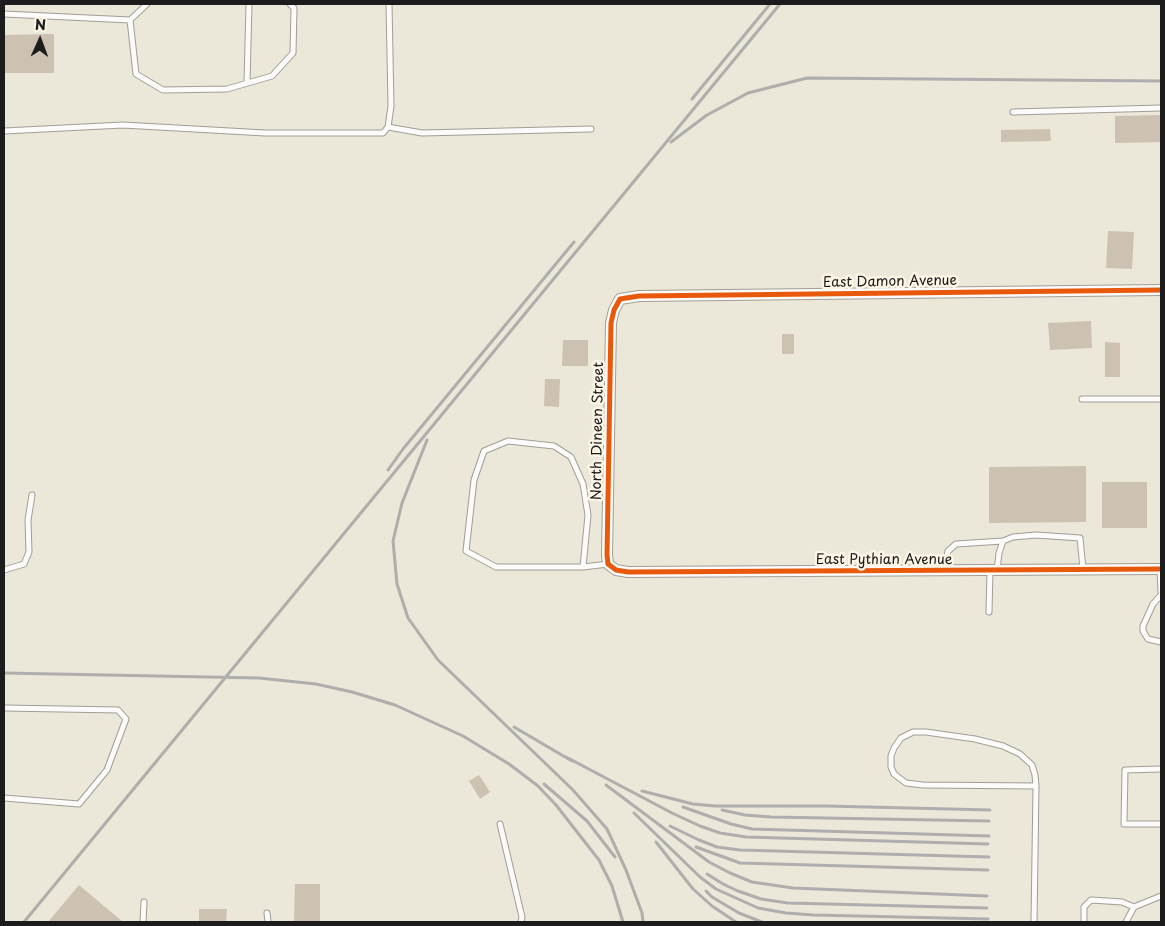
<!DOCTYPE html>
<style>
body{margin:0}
#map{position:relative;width:1165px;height:926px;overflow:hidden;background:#ebe7d9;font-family:"Playpen Sans",sans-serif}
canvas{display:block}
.frame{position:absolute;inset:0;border:5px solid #1c1c1c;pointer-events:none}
.north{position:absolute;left:15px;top:15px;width:50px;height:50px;-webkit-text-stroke:4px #fcf5e5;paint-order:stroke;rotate:2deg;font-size:14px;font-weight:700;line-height:20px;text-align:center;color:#1c1c1c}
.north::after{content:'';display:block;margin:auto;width:18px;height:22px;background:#1c1c1c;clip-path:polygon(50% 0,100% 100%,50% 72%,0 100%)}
</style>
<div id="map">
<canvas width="1165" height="926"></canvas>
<div class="frame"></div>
<div class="north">N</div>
</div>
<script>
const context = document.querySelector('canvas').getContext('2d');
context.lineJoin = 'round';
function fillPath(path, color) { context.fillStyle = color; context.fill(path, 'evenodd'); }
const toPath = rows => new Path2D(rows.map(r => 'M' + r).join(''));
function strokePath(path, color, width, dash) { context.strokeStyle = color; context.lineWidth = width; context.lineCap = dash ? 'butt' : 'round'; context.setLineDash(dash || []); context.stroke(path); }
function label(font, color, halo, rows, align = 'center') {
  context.font = font + ' "Playpen Sans",sans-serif'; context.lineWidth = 5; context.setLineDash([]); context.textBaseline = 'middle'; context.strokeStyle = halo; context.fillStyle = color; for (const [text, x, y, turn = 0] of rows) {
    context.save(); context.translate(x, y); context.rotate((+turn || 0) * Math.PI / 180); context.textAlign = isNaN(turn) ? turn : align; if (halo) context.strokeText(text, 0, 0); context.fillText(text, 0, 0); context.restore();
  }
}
fillPath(toPath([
 [54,34,54,73,4,73,4,35],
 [1161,115,1161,142,1115,143,1115,116],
 [1050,129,1051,141,1001,142,1001,130],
 [1108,231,1134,232,1132,269,1106,268],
 [1091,321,1092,348,1050,350,1048,323],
 [782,334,794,334,794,354,782,354],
 [563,340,588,340,588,366,562,366],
 [1105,342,1120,343,1120,377,1105,377],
 [545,379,560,379,559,407,544,406],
 [1086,466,1086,522,989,523,989,467],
 [1102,482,1147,482,1147,528,1102,528],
 [479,775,490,792,480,799,469,781],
 [295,884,320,884,320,922,294,922],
 [79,885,123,922,48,922],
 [199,909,227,909,226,922,199,922]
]), '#cdc2b1');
const lane = toPath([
 [4,14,130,20,147,4],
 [130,20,136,74,163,90,227,89,272,76,293,53,294,8,290,4],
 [247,83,249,4],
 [1013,112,1161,108],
 [388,127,422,133,591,129],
 [4,131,123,125,265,133,383,133,388,127,391,106,389,4],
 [1082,399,1161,399],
 [583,567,588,515,583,484,571,457,554,446,508,441,484,451,474,480,466,551,496,567,583,567,608,564],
 [1160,569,1161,592],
 [4,570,24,564,29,552,28,520,32,495],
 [944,570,948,551,956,544,1003,541],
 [997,570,999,553,1003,541,1013,537,1036,535,1080,538,1083,569],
 [1161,595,1153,604,1143,626,1143,631,1148,639,1161,642],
 [989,612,990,570],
 [4,708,118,710,126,719,107,770,79,804,4,798],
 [1161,769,1125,770,1124,824,1161,824],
 [500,824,522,917,521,922],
 [267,913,268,922],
 [143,922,144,902],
 [1034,922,1036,786,1035,775,1032,765,1020,754,1003,746,975,739,926,732,913,732,901,738,894,748,891,756,891,767,894,774,906,783,923,785,1036,786],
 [1084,922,1084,907,1091,900,1122,902,1134,907],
 [1126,922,1134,907,1161,896]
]);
const street = toPath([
 [1161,290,639,296,620,299,614,310,611,323,607,555,608,564,616,570,628,572,1161,569]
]);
strokePath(lane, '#a09e96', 7);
strokePath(street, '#a09e96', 12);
strokePath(lane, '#fcfbf9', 5);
strokePath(street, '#fcfbf9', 10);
strokePath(toPath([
 [692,99,770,4],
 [671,142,707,115,748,93,807,78,1161,81],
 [427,440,402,503,393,541,397,584,408,618,438,660,573,790,607,829,626,870,642,913,643,922],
 [388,470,403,449,574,242],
 [4,673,259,678,316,684,352,692,395,705,463,736,509,764,538,786,556,805,599,860,612,886,623,922],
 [514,727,572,761],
 [566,757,672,813,700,826,720,833,746,837,988,844],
 [544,784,587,821,615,857],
 [606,785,709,862,730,873,752,882,793,888,987,896],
 [642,791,693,804,715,806,827,806,990,810],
 [683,807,731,824,752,829,989,836],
 [722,810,745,815,771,817,989,821],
 [634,813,700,877,716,889,758,908,786,913,814,915,988,919],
 [670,826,699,840,717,847,740,850,989,857],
 [656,842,693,889,712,906,736,922],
 [696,847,740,863,988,870],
 [707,874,723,884,738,891,761,899,788,903,987,908],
 [706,891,712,897,739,913,762,922],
 [24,922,780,4]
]), '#afaeac', 3);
strokePath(toPath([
 [1161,290,639,296,620,299,614,310,611,323,607,555,608,564,616,570,628,572,1161,569]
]), '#e8590c', 5);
label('14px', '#1c1c1c', '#fcf5e5', [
 ["East Damon Avenue",890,282,-1],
 ["North Dineen Street",598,431,-89],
 ["East Pythian Avenue",884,560]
]);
</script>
